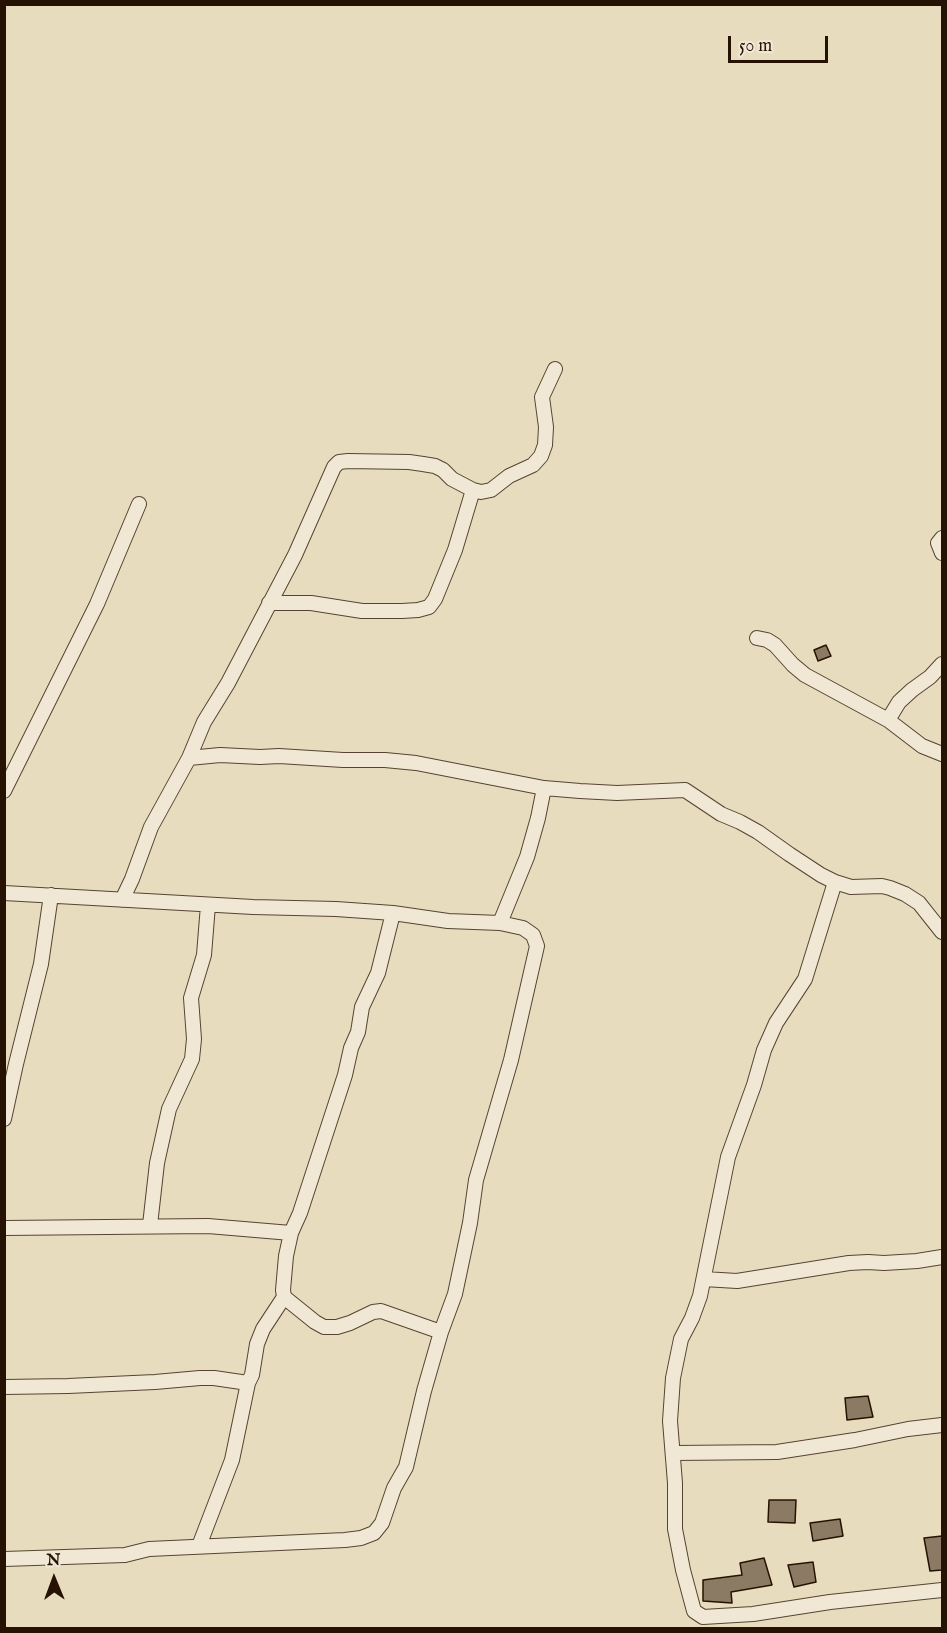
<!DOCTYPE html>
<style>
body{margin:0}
#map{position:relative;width:947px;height:1633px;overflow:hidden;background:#e8dcbe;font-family:"IM FELL English",serif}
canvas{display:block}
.frame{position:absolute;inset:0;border:6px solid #261202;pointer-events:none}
.north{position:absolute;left:24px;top:1549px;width:60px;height:60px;-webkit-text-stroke:4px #f0e8d5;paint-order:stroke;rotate:359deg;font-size:16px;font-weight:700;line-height:24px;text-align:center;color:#261202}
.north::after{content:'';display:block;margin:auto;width:21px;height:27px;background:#261202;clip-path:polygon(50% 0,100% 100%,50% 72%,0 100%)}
.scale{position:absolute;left:728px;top:36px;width:100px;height:27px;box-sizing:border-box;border:3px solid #261202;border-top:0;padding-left:8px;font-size:18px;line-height:21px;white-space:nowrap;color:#261202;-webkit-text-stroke:4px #f0e8d5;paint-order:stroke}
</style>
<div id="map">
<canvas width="947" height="1633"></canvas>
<div class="frame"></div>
<div class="north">N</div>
<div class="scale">50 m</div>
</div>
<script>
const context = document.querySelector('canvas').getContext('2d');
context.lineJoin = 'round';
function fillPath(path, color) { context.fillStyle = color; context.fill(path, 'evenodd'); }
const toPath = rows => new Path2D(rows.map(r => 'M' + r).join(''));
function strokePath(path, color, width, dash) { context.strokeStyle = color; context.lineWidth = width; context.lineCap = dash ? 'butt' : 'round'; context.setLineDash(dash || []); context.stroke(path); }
const building = toPath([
 [826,645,831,656,818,661,814,650,826,645],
 [868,1396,873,1417,847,1420,845,1398,868,1396],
 [769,1500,796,1500,795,1523,768,1522,769,1500],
 [840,1519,843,1536,813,1541,810,1523,840,1519],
 [942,1536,942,1570,930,1571,924,1538,942,1536],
 [764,1558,772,1585,731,1592,732,1603,703,1601,703,1580,742,1575,740,1563,764,1558],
 [813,1562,816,1582,794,1587,788,1565,813,1562]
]);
fillPath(building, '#8b7b64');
strokePath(building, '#261202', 1.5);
const minor = toPath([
 [942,538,938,543,942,553],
 [269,603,311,603,362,611,402,611,418,610,429,607,435,599,455,550,473,490],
 [757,638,767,640,775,645,793,665,805,675,888,720,922,746,942,754],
 [888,720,899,702,912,690,930,677,942,664],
 [189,758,220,755,260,757,279,756,343,760,385,760,416,763,544,788,580,791,617,793,685,790,721,814,740,822,758,832,789,854,821,875,835,882,851,887,882,886,890,888,905,894,919,903,942,932],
 [4,791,97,604,139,504],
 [835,882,805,979,776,1023,764,1050,754,1085,728,1157,700,1296,692,1318,681,1339,673,1378,670,1421,675,1483,675,1529,683,1570,694,1611,703,1617,753,1614,830,1602,942,1590],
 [4,893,253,907,336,909,393,913,448,921,500,923,523,928,533,935,537,946,511,1060,476,1180,470,1223,455,1294,441,1332,424,1391,406,1467,394,1488,382,1523,374,1533,361,1538,345,1540,149,1549,125,1555,4,1559],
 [122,900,132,879,151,827,189,758,204,722,228,683,295,555,334,467,339,462,348,461,409,462,423,464,435,466,443,470,452,479,473,490,481,492,491,490,509,476,533,465,541,456,545,445,546,427,542,397,555,369],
 [500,923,527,857,538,818,544,788],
 [4,1119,16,1064,41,964,51,895],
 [150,1225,157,1163,169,1109,192,1059,194,1039,191,998,204,955,208,905],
 [4,1228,208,1226,291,1233],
 [704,1279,737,1281,849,1263,868,1262,884,1263,917,1261,942,1257],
 [284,1297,315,1322,324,1327,337,1327,350,1323,373,1312,381,1311,441,1332],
 [4,1387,68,1386,155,1382,200,1378,214,1378,248,1383],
 [674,1453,777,1452,855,1440,908,1429,942,1425],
 [199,1546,232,1460,248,1383,252,1375,257,1344,263,1329,284,1297,283,1290,286,1256,291,1233,300,1213,345,1075,351,1048,358,1032,362,1007,378,973,393,913]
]);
strokePath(minor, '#564431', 16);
strokePath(minor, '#f0e8d5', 14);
</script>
